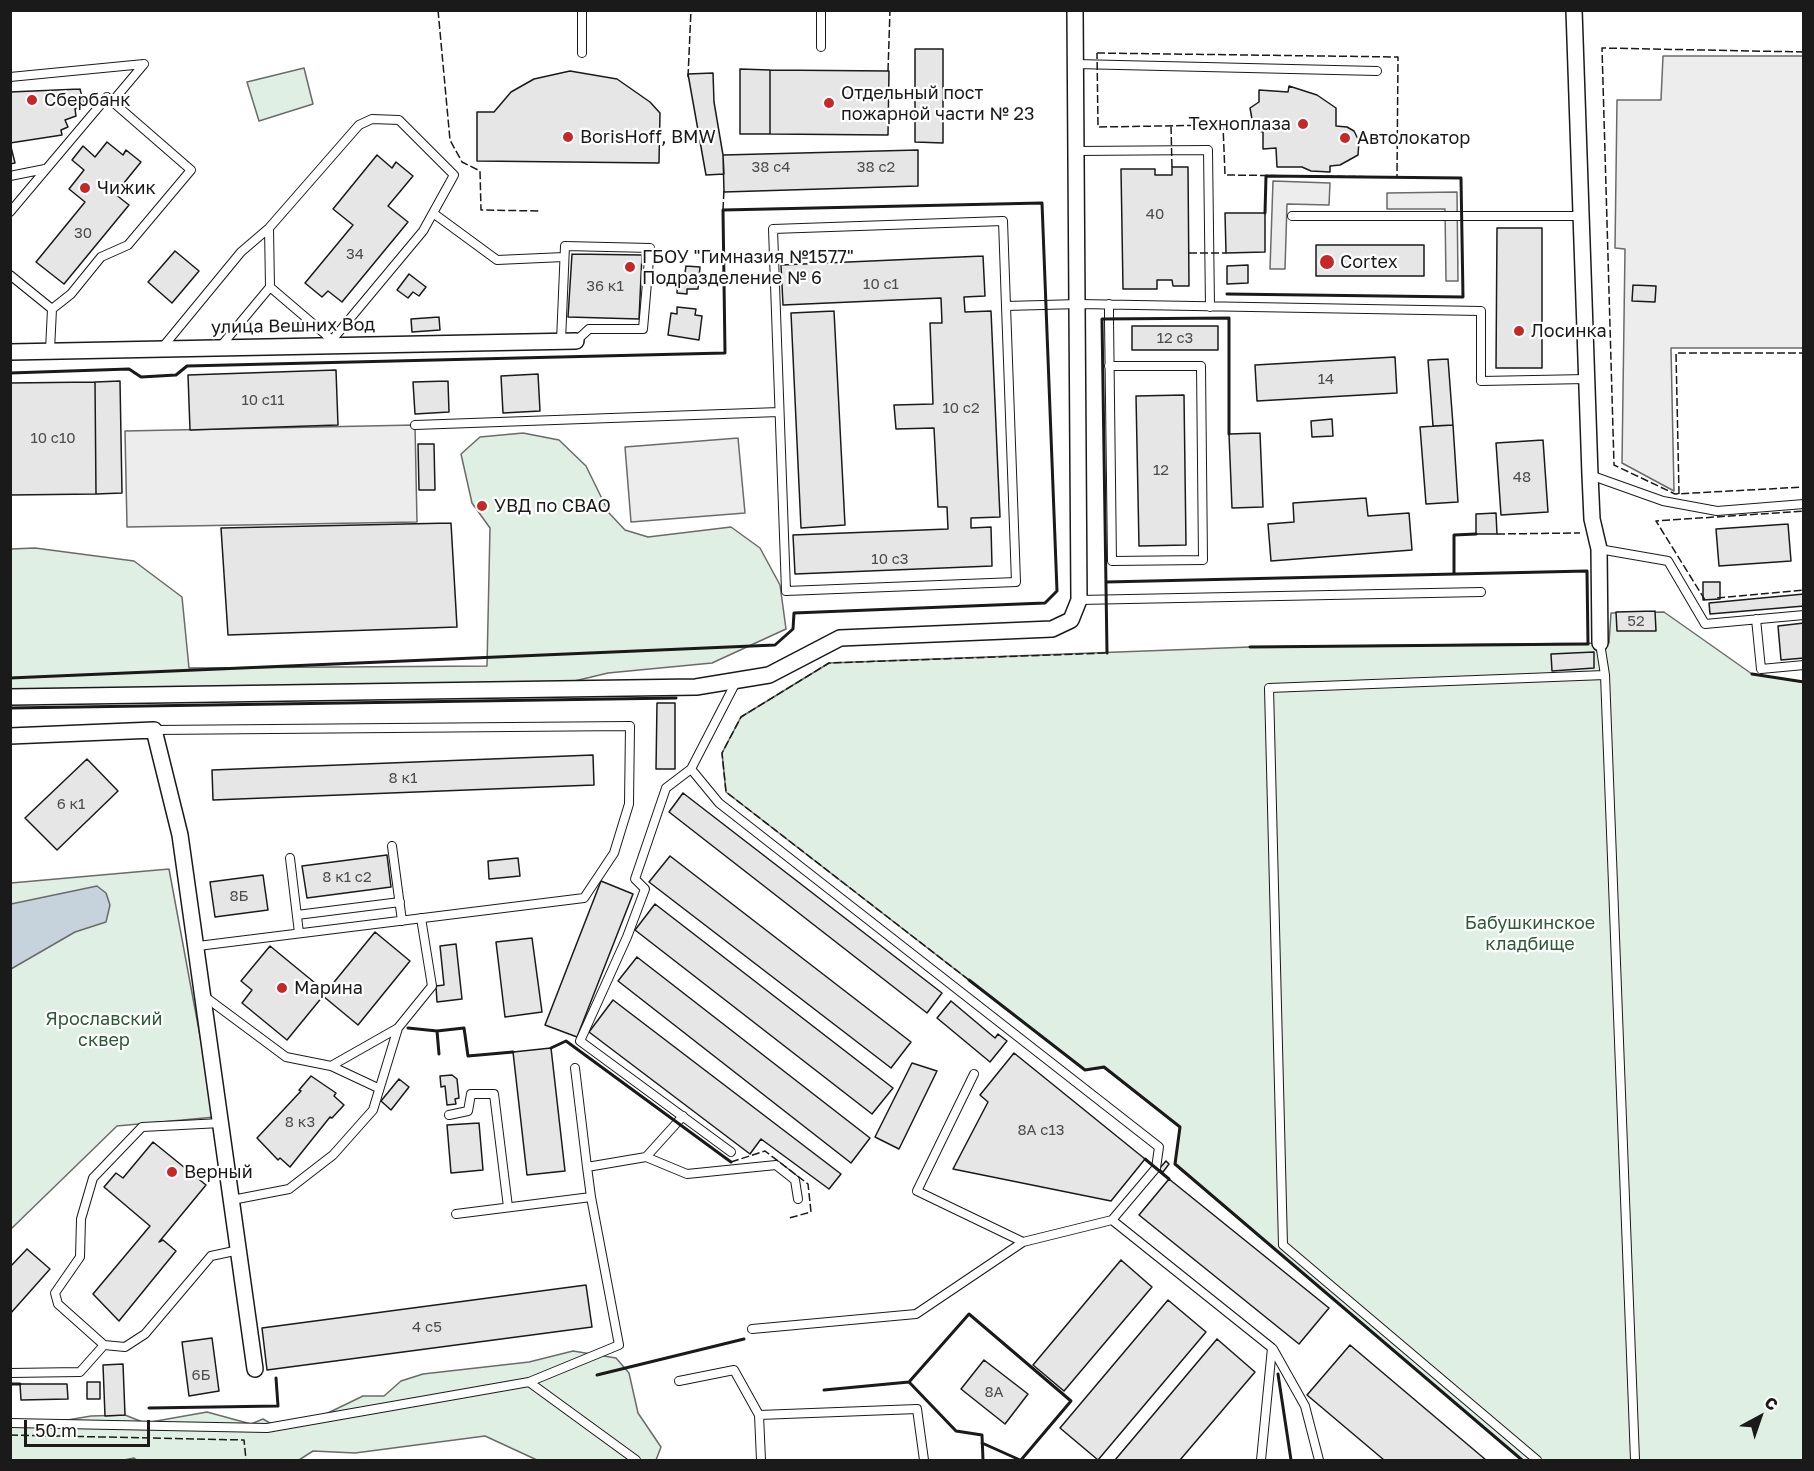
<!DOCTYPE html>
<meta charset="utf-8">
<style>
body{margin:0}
#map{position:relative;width:1814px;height:1471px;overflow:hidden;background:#fff;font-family:"Golos Text",sans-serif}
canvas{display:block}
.frame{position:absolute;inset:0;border:12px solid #1a1a1a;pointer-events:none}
.north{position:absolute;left:1730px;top:1387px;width:60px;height:60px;-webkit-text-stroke:4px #fff;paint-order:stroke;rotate:40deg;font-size:16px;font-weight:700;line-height:24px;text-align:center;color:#1a1a1a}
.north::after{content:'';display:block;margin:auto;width:21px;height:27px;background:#1a1a1a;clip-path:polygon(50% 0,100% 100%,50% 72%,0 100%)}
.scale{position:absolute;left:24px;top:1420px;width:126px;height:27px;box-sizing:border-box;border:3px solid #1a1a1a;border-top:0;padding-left:8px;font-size:18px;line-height:21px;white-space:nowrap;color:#1a1a1a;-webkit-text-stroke:4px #fff;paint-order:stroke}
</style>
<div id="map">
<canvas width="1814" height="1471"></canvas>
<div class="frame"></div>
<div class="north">С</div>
<div class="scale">50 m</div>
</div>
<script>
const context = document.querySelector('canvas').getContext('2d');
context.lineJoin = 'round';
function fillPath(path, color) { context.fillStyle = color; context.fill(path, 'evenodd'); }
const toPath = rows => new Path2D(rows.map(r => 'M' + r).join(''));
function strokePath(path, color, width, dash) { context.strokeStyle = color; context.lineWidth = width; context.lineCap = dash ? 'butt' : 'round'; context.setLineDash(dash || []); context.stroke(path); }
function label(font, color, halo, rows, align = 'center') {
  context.font = font + ' "Golos Text",sans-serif'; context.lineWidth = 4.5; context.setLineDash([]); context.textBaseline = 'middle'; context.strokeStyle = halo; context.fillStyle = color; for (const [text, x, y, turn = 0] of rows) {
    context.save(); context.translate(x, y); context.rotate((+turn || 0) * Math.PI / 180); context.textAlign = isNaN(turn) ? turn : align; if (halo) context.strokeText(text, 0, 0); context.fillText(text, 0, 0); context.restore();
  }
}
const green = toPath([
 [304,68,313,104,259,121,247,82,304,68],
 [523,433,559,440,586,466,609,513,625,530,648,537,731,527,760,548,780,585,786,629,712,663,608,673,558,685,11,695,11,549,35,548,134,561,182,597,189,668,487,666,490,528,472,503,461,454,480,437,523,433],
 [1664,612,1752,674,1803,682,1803,1460,1522,1460,1175,1164,1180,1127,1104,1068,1085,1070,726,792,722,753,741,717,829,663,1250,647,1609,643,1611,613,1664,612],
 [169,869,215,1117,117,1126,11,1229,11,883,169,869],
 [573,1351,616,1358,629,1373,638,1413,661,1447,656,1460,537,1460,485,1436,355,1453,313,1451,299,1460,137,1460,134,1458,124,1460,11,1460,10,1425,26,1427,91,1416,125,1415,145,1423,207,1412,251,1424,263,1419,280,1429,301,1426,363,1396,384,1396,401,1381,423,1374,529,1362,573,1351]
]);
fillPath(green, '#e0efe3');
strokePath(green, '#6a6a6a', 1.5);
const parking = toPath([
 [1663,56,1803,56,1803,348,1671,348,1674,491,1622,463,1625,249,1615,248,1617,100,1661,100,1663,56],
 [1273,181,1330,183,1329,205,1287,204,1285,269,1270,269,1273,181],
 [1457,192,1458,281,1446,281,1445,209,1387,209,1387,193,1457,192],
 [415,425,417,522,127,527,125,431,415,425],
 [738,438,745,513,631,522,625,447,738,438]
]);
fillPath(parking, '#ededed');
strokePath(parking, '#6a6a6a', 1.5);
const water = toPath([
 [97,886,106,893,110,905,106,922,75,932,11,969,11,904,97,886]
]);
fillPath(water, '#c6d2dc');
strokePath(water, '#6a6a6a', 1.5);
const building = toPath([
 [915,49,943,49,943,143,915,142,915,49],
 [740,69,770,70,770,134,740,134,740,69],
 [770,70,889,71,888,135,770,134,770,70],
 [570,71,617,79,650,102,660,113,659,163,477,161,477,112,494,112,511,92,534,79,570,71],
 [713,73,714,102,723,155,724,174,706,175,688,74,713,73],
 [1289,86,1317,95,1336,108,1336,126,1347,127,1354,131,1359,141,1358,155,1340,165,1330,166,1330,172,1311,171,1302,167,1277,167,1276,148,1263,149,1263,132,1258,131,1257,121,1252,119,1250,108,1259,102,1259,90,1288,92,1289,86],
 [80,89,84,106,75,109,76,116,65,120,68,127,61,130,62,135,10,143,10,92,80,89],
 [107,142,123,155,126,150,141,162,115,194,129,205,64,284,36,262,85,202,69,189,84,170,72,160,83,146,95,157,107,142],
 [10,143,15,163,10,164,10,143],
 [918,150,918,186,724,192,723,155,918,150],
 [377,155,392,168,396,162,413,176,388,206,408,222,342,302,328,291,322,297,305,283,353,225,333,209,377,155],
 [1172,167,1188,167,1189,286,1173,286,1172,280,1157,280,1157,289,1123,289,1121,169,1155,169,1155,175,1172,175,1172,167],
 [1225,213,1265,213,1265,252,1226,253,1225,213],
 [1497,228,1542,228,1542,368,1496,368,1497,228],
 [1316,245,1424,245,1424,276,1316,276,1316,245],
 [175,251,199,271,172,303,148,282,175,251],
 [572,254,642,255,639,319,568,317,572,254],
 [983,256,985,296,964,297,965,312,991,311,1000,517,971,518,971,528,991,527,992,566,795,574,793,535,948,529,947,507,938,507,934,428,896,429,894,405,933,404,930,323,942,323,941,298,783,305,781,265,983,256],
 [1248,265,1248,283,1227,284,1227,266,1248,265],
 [686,266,700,267,698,289,687,289,687,294,677,293,678,273,685,273,686,266],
 [409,274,426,287,419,296,413,292,408,298,397,290,409,274],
 [1633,285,1656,286,1655,302,1632,301,1633,285],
 [677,307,696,309,695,315,702,316,699,340,668,335,671,313,677,314,677,307],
 [834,311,845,525,801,528,791,313,834,311],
 [439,317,440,330,412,332,411,319,439,317],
 [1132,326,1218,326,1218,350,1132,350,1132,326],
 [1395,357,1397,393,1257,401,1255,365,1395,357],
 [1448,359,1453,425,1433,426,1428,360,1448,359],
 [336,370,338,425,190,430,188,375,336,370],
 [538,374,540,411,503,413,501,376,538,374],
 [120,381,122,493,96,494,95,382,120,381],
 [448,381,449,412,415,414,413,382,448,381],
 [95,382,96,494,10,495,10,383,95,382],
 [1184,395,1186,545,1139,546,1136,396,1184,395],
 [1332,419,1333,436,1312,437,1311,421,1332,419],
 [1453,425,1458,502,1426,504,1420,427,1453,425],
 [1260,433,1263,507,1232,508,1229,434,1260,433],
 [1543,440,1548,512,1501,515,1496,443,1543,440],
 [418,444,434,444,435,490,419,490,418,444],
 [1366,498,1368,516,1409,513,1412,550,1271,561,1268,524,1294,522,1293,503,1366,498],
 [1496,513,1497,534,1476,534,1476,514,1496,513],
 [451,523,457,627,228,635,221,528,451,523],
 [1788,524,1791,561,1719,566,1716,529,1788,524],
 [1703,582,1720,582,1720,599,1703,600,1703,582],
 [1804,594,1804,606,1710,614,1709,603,1804,594],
 [1655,611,1656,631,1617,631,1616,612,1655,611],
 [1804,623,1804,658,1781,660,1778,626,1804,623],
 [1594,652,1594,668,1552,671,1551,654,1594,652],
 [657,703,675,703,675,769,656,769,657,703],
 [593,755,594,785,213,800,212,770,593,755],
 [87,759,118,791,57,850,25,818,87,759],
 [683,793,942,993,927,1013,669,812,683,793],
 [387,855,391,887,307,898,302,866,387,855],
 [670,856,911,1042,891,1068,649,882,670,856],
 [518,858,520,876,489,879,488,861,518,858],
 [263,875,268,910,215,917,210,882,263,875],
 [601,881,633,894,577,1037,545,1025,601,881],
 [655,904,893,1088,872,1114,635,930,655,904],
 [375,932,410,961,358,1025,323,996,287,1040,242,1003,252,990,241,981,270,946,326,992,375,932],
 [532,938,542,1012,505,1017,496,942,532,938],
 [456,944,462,999,437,1002,436,986,444,985,440,946,456,944],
 [637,957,870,1138,851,1163,618,981,637,957],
 [613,1000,841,1174,829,1189,761,1139,750,1154,589,1032,613,1000],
 [951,1001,995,1038,998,1034,1007,1041,990,1062,937,1018,951,1001],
 [551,1048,565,1171,527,1175,513,1052,551,1048],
 [1014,1053,1145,1159,1111,1201,953,1169,988,1102,980,1095,1014,1053],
 [912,1063,937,1071,899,1149,875,1137,912,1063],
 [452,1075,457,1079,459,1098,455,1099,456,1104,447,1105,445,1086,441,1087,440,1076,452,1075],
 [311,1076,336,1093,334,1096,344,1105,332,1118,330,1117,290,1167,280,1158,278,1160,257,1138,301,1091,299,1090,311,1076],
 [399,1079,409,1087,391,1110,381,1101,399,1079],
 [479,1123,483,1170,451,1173,447,1125,479,1123],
 [153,1142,206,1185,159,1242,163,1240,176,1251,119,1321,93,1294,150,1226,104,1187,116,1173,123,1178,153,1142],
 [1166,1161,1169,1164,1163,1172,1159,1169,1166,1161],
 [1169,1179,1329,1308,1299,1344,1139,1215,1169,1179],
 [27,1249,50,1269,10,1314,10,1267,27,1249],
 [1121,1260,1152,1287,1064,1391,1033,1365,1121,1260],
 [586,1285,592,1327,267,1370,262,1328,586,1285],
 [1168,1300,1206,1332,1098,1460,1060,1428,1168,1300],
 [212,1338,219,1391,189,1396,182,1342,212,1338],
 [1217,1339,1255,1372,1180,1460,1115,1460,1217,1339],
 [1350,1345,1486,1460,1384,1460,1307,1395,1350,1345],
 [984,1360,1028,1394,1005,1424,961,1389,984,1360],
 [123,1364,125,1415,105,1416,103,1365,123,1364],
 [87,1382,100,1382,100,1399,87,1399,87,1382],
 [20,1384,67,1384,68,1399,21,1400,20,1384]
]);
fillPath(building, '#e6e6e6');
strokePath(building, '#1a1a1a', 1.5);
const lane = toPath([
 [582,10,582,53],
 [821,47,821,10],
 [1076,64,1377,71],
 [10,77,144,64],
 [112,102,144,64],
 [1077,151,1208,150,1210,307],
 [10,176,45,169],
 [10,212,107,97,191,170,128,245,101,257,71,294,52,309],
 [433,213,497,260,564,257],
 [1292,216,1582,216],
 [10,275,52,309,50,350],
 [270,287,332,340],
 [1109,304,1109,319,1112,561,1203,560,1201,366,1109,366],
 [1006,306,1003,221,773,229,786,591,1016,582,1006,306,1079,304,1481,311,1481,381,1587,379],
 [561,341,565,246,650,248,643,329,589,329,576,341],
 [221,346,270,287,269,228,359,125,372,119,399,120,454,175,423,231,328,345],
 [162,348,241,252,269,228],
 [415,425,779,412],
 [1590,475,1663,501,1717,511,1804,504],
 [1599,549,1668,561,1705,624,1804,615],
 [1079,600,1481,592],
 [1756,619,1761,669,1804,665],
 [1600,643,1605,675,1635,1460],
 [154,730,630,726,629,804,614,853,584,898,198,946],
 [691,769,719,803,1159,1147,1156,1168,1112,1220,1023,1242,916,1314,752,1329],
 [392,846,402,921],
 [290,858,299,933],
 [297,915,400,902],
 [204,996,286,1057,331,1066,398,1028],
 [331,1066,378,1088],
 [575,1068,587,1167],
 [974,1074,917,1191,1023,1242],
 [449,1115,468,1111,471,1094,494,1094,508,1207],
 [221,1123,142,1127,93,1178,81,1219,80,1257,55,1293,58,1304,104,1345,125,1347,145,1334,211,1256,239,1250],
 [731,1152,580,1041,627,937,645,889,635,879,666,788,691,769,736,682],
 [646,1157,683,1116],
 [591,1197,587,1167,646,1157,687,1174,776,1165,795,1180,798,1199],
 [232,1200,289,1189,333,1155,373,1110,398,1028,432,986,421,918],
 [1112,1220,1272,1348,1261,1460],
 [1273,1349,1305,1406,1319,1460],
 [10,1373,80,1372,104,1345],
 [679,1381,734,1370,759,1415,917,1409,924,1460],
 [529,1382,636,1460],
 [759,1415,761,1460],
 [10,1423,267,1428,529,1382,619,1345,591,1197,456,1214],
 [1537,1460,1283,1245,1269,688,1605,675]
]);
const street = toPath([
 [1574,10,1590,475,1592,519,1599,549,1600,643],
 [10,352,576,341],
 [10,697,696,687,769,675,840,638,1052,629,1071,620,1079,600,1075,10],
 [10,736,154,730,180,835,255,1369]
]);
strokePath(lane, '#1a1a1a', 10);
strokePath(street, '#1a1a1a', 18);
strokePath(lane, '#fff', 8);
strokePath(street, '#fff', 15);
strokePath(toPath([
 [438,10,450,140,462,162,480,171,481,210,539,211],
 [1804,52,1602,48,1614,465,1675,494,1804,487],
 [1097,53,1398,57,1397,177,1225,175,1223,125,1098,127,1097,53],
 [888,71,890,10],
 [688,77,691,10],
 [1171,126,1172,167],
 [723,210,724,189],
 [1189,253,1226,253],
 [1679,494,1676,353,1804,353],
 [1497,534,1580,533],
 [1717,598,1804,590],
 [1705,600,1656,521,1804,511],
 [969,980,726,792,722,753,741,717,829,663,1107,653],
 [731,1162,765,1151,808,1184,811,1212,789,1218],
 [10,1435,244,1440,246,1460]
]), '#1a1a1a', 1.5, [8, 3]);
strokePath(toPath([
 [1227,294,1463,297,1461,178,1266,176,1265,213],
 [10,373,129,369,141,377,176,375,187,366,725,353,723,210,1042,203,1057,591,1045,603,794,613,793,629,775,645,10,678],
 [1454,572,1454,535,1476,534],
 [1106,582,1587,571,1588,644,1250,647],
 [1107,653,1102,319,1229,318,1229,434],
 [1752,674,1804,682],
 [10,708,676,698],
 [969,980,1085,1070,1104,1067,1180,1127,1175,1164,1522,1460],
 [408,1028,437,1031],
 [551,1048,566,1041,731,1162],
 [439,1054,437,1031,464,1028,468,1056,513,1052],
 [1145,1159,1169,1179],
 [1278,1374,1291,1460],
 [597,1375,744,1339],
 [909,1382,969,1314,1071,1401,1021,1460],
 [10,1384,20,1384],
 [824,1390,909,1382,956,1431,982,1435,983,1460],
 [149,1408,278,1406,276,1378],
 [982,1443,1020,1460]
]), '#1a1a1a', 3);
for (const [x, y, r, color] of [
 [32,100,6,"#c62828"],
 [829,103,6,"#c62828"],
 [1303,124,6,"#c62828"],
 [568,137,6,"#c62828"],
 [1345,138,6,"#c62828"],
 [85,188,6,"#c62828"],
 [1327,262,8,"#c62828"],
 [630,267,6,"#c62828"],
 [1519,331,6,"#c62828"],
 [482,506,6,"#c62828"],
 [282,988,6,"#c62828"],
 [172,1172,6,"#c62828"]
]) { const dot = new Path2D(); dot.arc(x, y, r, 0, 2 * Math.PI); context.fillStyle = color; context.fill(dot); strokePath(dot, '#fff', 2); }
label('15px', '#4d4d4d', null, [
 ["38 с4",771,167],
 ["38 с2",876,167],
 ["40",1155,214],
 ["30",83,233],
 ["34",355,254],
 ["10 с1",881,284],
 ["36 к1",605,286],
 ["12 с3",1175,338],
 ["14",1326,379],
 ["10 с11",263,400],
 ["10 с2",961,408],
 ["10 с10",53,438],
 ["12",1161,470],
 ["48",1522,477],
 ["10 с3",890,559],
 ["52",1636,621],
 ["8 к1",403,778],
 ["6 к1",71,804],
 ["8 к1 с2",347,877],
 ["8Б",239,896],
 ["8 к3",300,1122],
 ["8А с13",1041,1130],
 ["4 с5",427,1327],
 ["6Б",201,1375],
 ["8А",994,1392]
]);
label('18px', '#1a1a1a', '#fff', [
 ["Отдельный пост",841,93],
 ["пожарной части № 23",841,114],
 ["Сбербанк",44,100],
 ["Техноплаза",1291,124,"right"],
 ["BorisHoff, BMW",580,137],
 ["Автолокатор",1357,138],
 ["Чижик",97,188],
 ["ГБОУ \"Гимназия №1577\"",642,257],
 ["Подразделение № 6",642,278],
 ["Cortex",1340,262],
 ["Лосинка",1531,331],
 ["УВД по СВАО",494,506],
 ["Марина",294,988],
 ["Верный",184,1172]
], 'left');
label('18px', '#1a1a1a', '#fff', [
 ["улица Вешних Вод",293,326,-1]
]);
label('18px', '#2b5a34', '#fff', [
 ["Бабушкинское",1530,923],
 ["кладбище",1530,944],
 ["Ярославский",104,1019],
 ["сквер",104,1040]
]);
</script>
